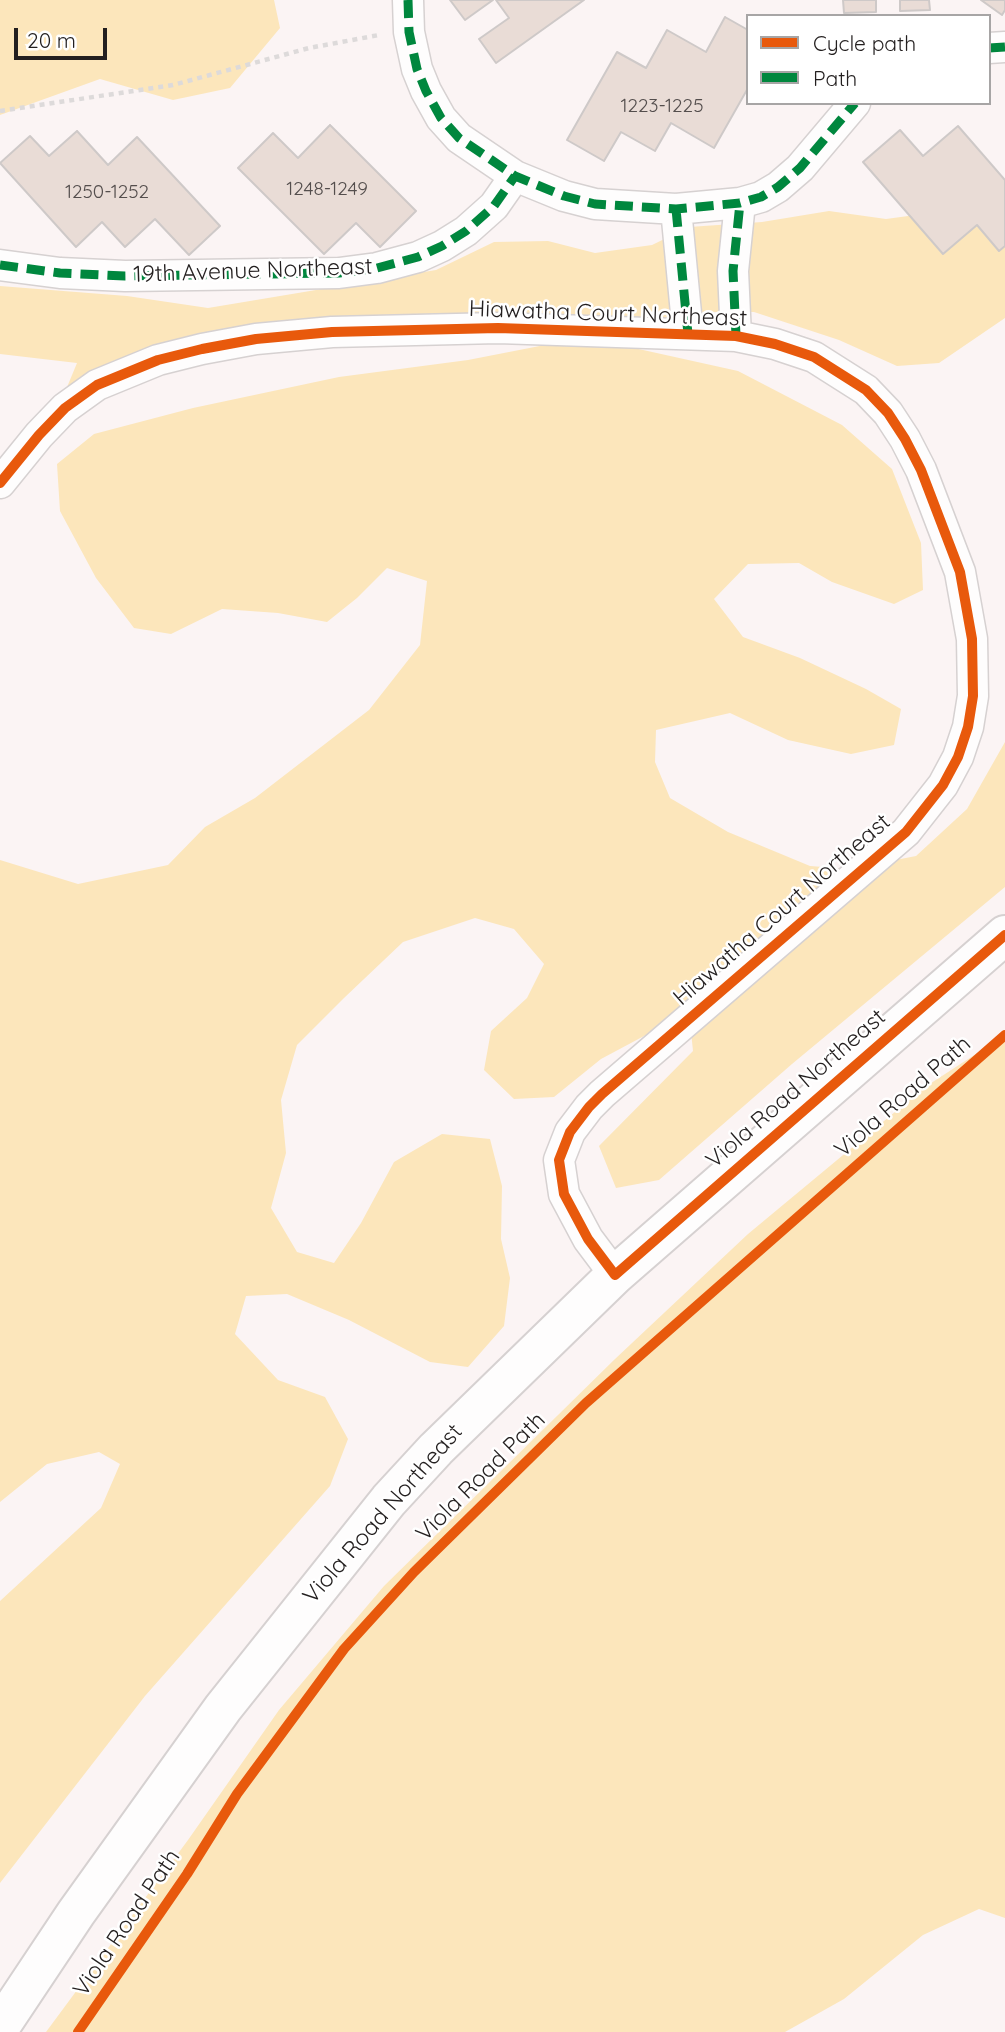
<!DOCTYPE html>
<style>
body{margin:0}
#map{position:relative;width:1005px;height:2032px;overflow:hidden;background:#fbf4f4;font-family:Quicksand,sans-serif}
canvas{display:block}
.legend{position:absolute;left:746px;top:14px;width:245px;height:91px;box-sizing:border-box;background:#fff;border:2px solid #a7a5a5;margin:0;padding:9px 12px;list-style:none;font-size:21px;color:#231f1f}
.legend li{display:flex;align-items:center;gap:14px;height:35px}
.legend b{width:35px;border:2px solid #a7a5a5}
.scale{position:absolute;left:14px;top:28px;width:93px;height:32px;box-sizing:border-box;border:4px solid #231f1f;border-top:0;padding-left:9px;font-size:21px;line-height:24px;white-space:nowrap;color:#231f1f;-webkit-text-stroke:5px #fff;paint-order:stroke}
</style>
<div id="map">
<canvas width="1005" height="2032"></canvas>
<ul class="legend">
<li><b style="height:9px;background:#e8590c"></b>Cycle path</li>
<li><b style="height:9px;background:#00873e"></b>Path</li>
</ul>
<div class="scale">20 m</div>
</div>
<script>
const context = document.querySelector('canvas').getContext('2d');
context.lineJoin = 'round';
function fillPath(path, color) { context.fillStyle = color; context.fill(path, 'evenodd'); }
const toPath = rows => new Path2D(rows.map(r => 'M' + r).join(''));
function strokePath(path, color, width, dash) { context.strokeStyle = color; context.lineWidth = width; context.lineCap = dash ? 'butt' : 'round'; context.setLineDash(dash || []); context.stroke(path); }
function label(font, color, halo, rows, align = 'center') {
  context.font = font + ' Quicksand,sans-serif'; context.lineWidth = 5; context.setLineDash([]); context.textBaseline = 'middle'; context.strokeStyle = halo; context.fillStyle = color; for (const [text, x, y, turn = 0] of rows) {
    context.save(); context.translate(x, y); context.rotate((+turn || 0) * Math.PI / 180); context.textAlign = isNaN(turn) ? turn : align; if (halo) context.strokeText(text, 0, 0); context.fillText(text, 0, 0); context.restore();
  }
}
fillPath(toPath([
 [0,0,274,0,280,28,230,88,173,100,100,79,0,115],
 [1005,198,1005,318,939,363,897,366,839,340,754,312,696,312,609,334,392,323,65,392,77,363,0,354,0,286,127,296,208,308,436,270,494,242,548,241,595,253,652,245,689,227,762,222,829,211,886,219,945,211],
 [550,344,616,344,738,371,842,425,892,469,921,543,923,590,894,604,832,582,799,563,748,564,714,599,743,637,800,658,866,689,901,709,894,745,851,754,788,740,730,713,656,730,655,762,670,798,728,832,810,866,850,869,916,856,967,809,1005,742,1005,887,792,1064,659,1180,616,1188,599,1146,693,1051,689,1012,601,1059,554,1097,514,1099,484,1070,491,1031,527,998,544,964,514,929,475,918,403,942,344,998,297,1045,281,1100,286,1153,271,1208,297,1252,334,1263,361,1223,394,1162,442,1134,490,1139,502,1186,501,1239,510,1278,504,1326,468,1367,430,1362,349,1320,287,1294,246,1296,235,1334,278,1380,325,1397,348,1439,330,1486,145,1696,0,1883,0,1601,101,1508,120,1464,99,1452,47,1464,0,1502,0,860,78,884,168,865,205,827,255,798,369,710,420,645,427,581,387,568,357,598,327,622,278,613,222,609,171,634,134,628,96,578,60,511,57,464,94,434,193,408,339,377,468,360],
 [1005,1035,1005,1918,979,1909,923,1935,844,1999,785,2032,46,2032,188,1840,279,1710,384,1586,615,1359,748,1234,925,1087]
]), '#fce6bb');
const building = toPath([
 [450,0,493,0,465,20,450,0],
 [496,0,584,0,496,63,479,39,509,18,496,0],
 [843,0,876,0,876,12,844,13,843,0],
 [900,0,929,0,930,10,900,11,900,0],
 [981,0,1005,0,1005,10,1002,15,981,0],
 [725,17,748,30,748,88,714,148,671,123,655,151,621,132,604,161,567,140,617,52,646,68,667,30,706,52,725,17],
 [330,125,416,211,380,247,356,223,324,254,238,168,273,133,298,158,330,125],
 [958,126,1005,180,1005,246,999,251,977,225,943,254,863,162,900,130,923,156,958,126],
 [77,131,108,165,137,137,220,226,189,255,155,219,125,247,102,222,76,247,0,163,30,136,49,156,77,131]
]);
fillPath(building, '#e9dcd6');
strokePath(building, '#cec9c8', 2);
const street = toPath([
 [408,0,409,32,417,69,426,91,441,118,459,138,515,176,564,196,595,204,676,209,740,203,761,197,778,187,800,168,855,103],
 [989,48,1005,47],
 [676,209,688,334],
 [0,265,60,273,125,276,339,273,377,268,418,257,442,246,466,231,494,206,515,176],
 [736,336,733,271,740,203],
 [0,483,39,435,65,408,97,385,158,360,202,349,256,339,332,332,498,328,736,336,775,344,814,357,866,390,888,413,905,439,921,470,960,572,972,639,973,696,968,727,958,757,943,785,906,832,602,1094,589,1107,570,1132,559,1160,564,1194,588,1239,615,1275]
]);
const secondary = toPath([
 [0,2027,76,1913,223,1708,389,1500,436,1449,615,1275,1005,935]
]);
strokePath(street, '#d6d1d1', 33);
strokePath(secondary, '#d6d1d1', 42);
strokePath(toPath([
 [0,111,173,85,309,48,379,35]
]), '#dddada', 4.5, [5, 5]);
strokePath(street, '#fefdfd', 30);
strokePath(secondary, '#fefdfd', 38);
strokePath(toPath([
 [408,0,409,32,417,69,426,91,441,118,459,138,515,176,564,196,595,204,676,209,740,203,761,197,778,187,800,168,855,103],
 [989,48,1005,47],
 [676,209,688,334],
 [0,265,60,273,125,276,339,273,377,268,418,257,442,246,466,231,494,206,515,176],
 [736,336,733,271,740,203]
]), '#00873e', 9, [18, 9]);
strokePath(toPath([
 [0,483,39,435,65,408,97,385,158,360,202,349,256,339,332,332,498,328,736,336,775,344,814,357,866,390,888,413,905,439,921,470,960,572,972,639,973,696,968,727,958,757,943,785,906,832,602,1094,589,1107,570,1132,559,1160,564,1194,588,1239,615,1275,1005,935],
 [78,2032,187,1874,237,1794,344,1649,414,1572,586,1403,1005,1035]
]), '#e8590c', 10);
label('19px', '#544e4d', null, [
 ["1223-1225",662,106],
 ["1248-1249",327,189],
 ["1250-1252",107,192]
]);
label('23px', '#231f1f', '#fff', [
 ["19th Avenue Northeast",253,271,-2],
 ["Hiawatha Court Northeast",608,314,2],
 ["Hiawatha Court Northeast",782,910,-41],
 ["Viola Road Northeast",796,1089,-41],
 ["Viola Road Path",903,1097,-41],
 ["Viola Road Path",481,1477,-45],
 ["Viola Road Northeast",383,1514,-49],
 ["Viola Road Path",127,1923,-56]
]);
</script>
